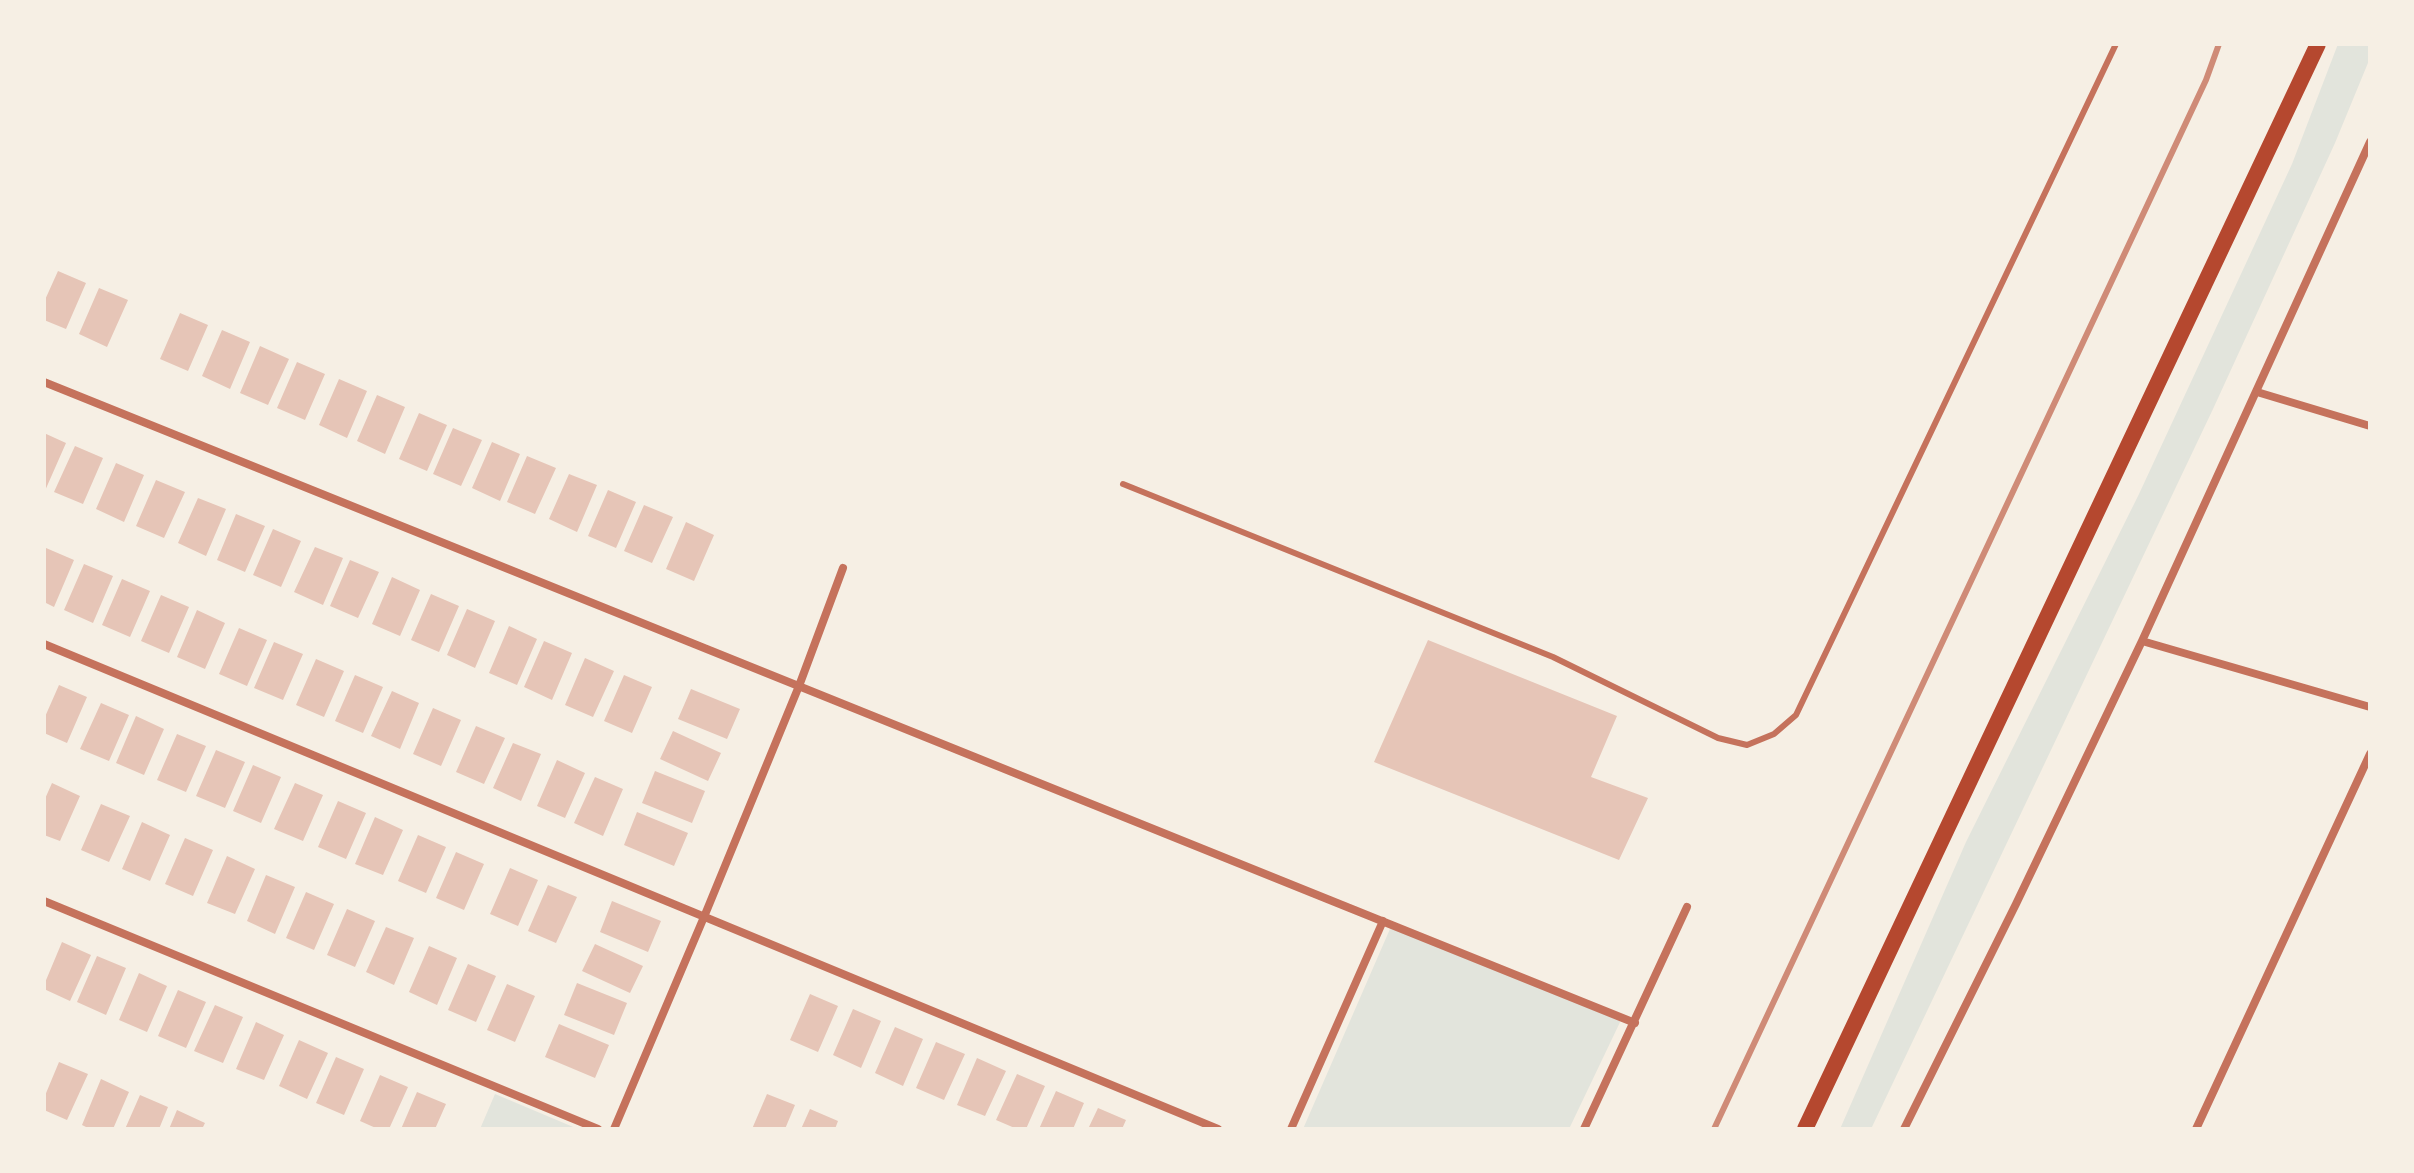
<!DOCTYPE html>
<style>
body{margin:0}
#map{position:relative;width:2414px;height:1173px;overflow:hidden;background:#f6efe4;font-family:"Sofia Sans Condensed",sans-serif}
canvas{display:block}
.frame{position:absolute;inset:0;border:46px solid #f6efe4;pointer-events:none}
</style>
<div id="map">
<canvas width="2414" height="1173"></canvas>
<div class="frame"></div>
</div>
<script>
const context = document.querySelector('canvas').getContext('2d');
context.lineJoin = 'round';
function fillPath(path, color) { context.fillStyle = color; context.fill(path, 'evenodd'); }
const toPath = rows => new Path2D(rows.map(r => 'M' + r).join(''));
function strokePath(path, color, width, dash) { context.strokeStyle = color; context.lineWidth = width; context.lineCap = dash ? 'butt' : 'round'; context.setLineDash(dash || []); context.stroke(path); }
fillPath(toPath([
 [2338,44,2370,44,2370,58,2335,143,2213,409,1871,1129,1840,1129,1966,842,2139,494,2292,164],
 [1393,922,1622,1018,1569,1129,1303,1129],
 [495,1094,578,1129,480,1129]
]), '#e2e4dc');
fillPath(toPath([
 [58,271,86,283,66,329,44,320,44,302],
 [99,288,128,300,107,347,79,334],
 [180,313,208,325,188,371,160,359],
 [222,330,250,342,230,389,202,376],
 [260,346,289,359,268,405,240,393],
 [297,362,325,374,305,420,277,408],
 [339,379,367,391,347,438,319,425],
 [377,395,405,407,385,454,357,441],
 [419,413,447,425,427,471,399,459],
 [453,428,482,440,461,486,433,474],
 [44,433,66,443,44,493],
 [492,442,520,454,500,501,472,488],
 [75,446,103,458,83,504,54,492],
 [527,456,556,468,535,514,507,502],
 [116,463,144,475,124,522,96,509],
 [569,474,597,485,577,532,549,519],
 [156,480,185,492,164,538,136,526],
 [608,490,636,502,616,548,588,536],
 [198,498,226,509,206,556,178,543],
 [644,505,673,517,652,563,624,551],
 [236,514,265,526,245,572,217,560],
 [686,522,714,535,694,581,666,569],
 [273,529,301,541,281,587,253,575],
 [315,547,343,558,323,605,294,592],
 [46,548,74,560,54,607,44,602],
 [350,560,379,572,358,618,330,606],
 [84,564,113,576,93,623,64,610],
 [392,577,420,590,400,636,372,624],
 [122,579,150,591,130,637,102,625],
 [431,594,459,606,439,652,411,640],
 [161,595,189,607,169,653,141,641],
 [467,609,495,621,475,668,447,655],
 [197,610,225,623,205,669,177,657],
 [509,626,537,639,517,685,489,673],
 [239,628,267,640,247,686,219,674],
 [1428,640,1617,716,1591,777,1648,798,1619,860,1374,762],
 [544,641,572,653,552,700,524,687],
 [274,642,303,654,283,700,254,688],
 [585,658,614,671,593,717,565,705],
 [316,659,344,671,324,717,296,705],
 [355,675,383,687,363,733,335,721],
 [624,675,652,687,632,733,604,721],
 [59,685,87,697,67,743,44,733,44,719],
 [691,689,740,709,727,739,678,719],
 [392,691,419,703,400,749,371,736],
 [101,703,129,715,109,761,80,749],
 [433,708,461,720,441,766,413,754],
 [136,716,164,729,144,775,116,763],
 [476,726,505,738,484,784,456,772],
 [673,731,721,753,708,781,660,759],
 [177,734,206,746,186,792,157,780],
 [513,743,541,754,521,801,493,788],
 [216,750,245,762,225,808,196,796],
 [557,760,585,773,565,818,537,806],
 [253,765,281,777,261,823,233,811],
 [655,771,705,791,692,823,642,803],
 [595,777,623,789,603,836,574,823],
 [52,783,80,796,60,841,44,835,44,801],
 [295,783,323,795,303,841,274,829],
 [338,801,366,813,346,859,318,847],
 [101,804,130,816,109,862,81,850],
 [637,812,688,833,674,866,624,845],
 [375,817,403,830,383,875,355,864],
 [142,822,170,835,150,881,122,869],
 [418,835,446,847,426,893,398,881],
 [185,838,213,850,193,896,165,884],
 [456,852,484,864,464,910,436,898],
 [227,856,255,869,235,914,207,903],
 [510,868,538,880,518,926,490,914],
 [266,875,295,887,275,934,247,921],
 [548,885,577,897,556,943,528,931],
 [306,892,334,904,314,950,286,938],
 [612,901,661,921,648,952,600,932],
 [347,909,375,921,355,967,327,955],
 [386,927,414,938,394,985,366,972],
 [62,942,91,955,70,1001,44,989,44,985],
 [595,944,643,966,630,993,582,971],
 [429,946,457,958,437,1005,409,992],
 [97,956,126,968,106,1015,77,1002],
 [468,964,496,976,476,1022,448,1010],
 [139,973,167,986,147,1032,119,1020],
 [577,983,627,1003,614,1035,564,1015],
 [507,984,535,996,515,1042,487,1030],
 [178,990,206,1002,186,1048,158,1036],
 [810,994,838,1006,818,1052,790,1040],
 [215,1005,243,1017,223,1063,194,1051],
 [853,1009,881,1021,861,1068,833,1055],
 [256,1022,284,1035,264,1080,236,1069],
 [559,1024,609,1045,595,1078,545,1057],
 [895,1027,923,1039,903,1086,875,1073],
 [299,1040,328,1053,307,1099,279,1086],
 [936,1042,965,1054,944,1100,916,1088],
 [336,1057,364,1069,344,1115,316,1103],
 [977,1058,1006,1071,985,1116,957,1105],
 [59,1062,88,1074,67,1120,44,1110,44,1098],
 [1017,1074,1045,1086,1026,1129,1017,1129,996,1120],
 [380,1075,408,1087,389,1129,378,1129,360,1121],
 [101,1079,129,1092,113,1129,90,1129,82,1125],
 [1056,1091,1084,1103,1073,1129,1039,1129],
 [417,1092,446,1104,435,1129,401,1129],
 [767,1094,795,1105,785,1129,752,1129],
 [140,1095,168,1107,159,1129,125,1129],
 [1098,1108,1126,1120,1122,1129,1088,1129],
 [810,1109,838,1121,835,1129,801,1129],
 [177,1110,205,1123,202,1129,169,1129]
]), '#e6c5b7');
strokePath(toPath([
 [1123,484,1553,657,1718,738,1747,745,1774,734,1796,715,2116,44]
]), '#c5725c', 6);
strokePath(toPath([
 [44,382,1635,1023],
 [2257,392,2370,426],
 [2142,641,2370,707],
 [44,644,1218,1129],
 [44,901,598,1129],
 [614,1129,704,917,799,686,843,568],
 [1291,1129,1383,921],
 [1584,1129,1687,907],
 [1904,1129,2016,904,2142,641,2370,142],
 [2196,1129,2370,754]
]), '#c5725c', 8);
strokePath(toPath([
 [1805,1129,2318,44]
]), '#b5482f', 16);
strokePath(toPath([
 [1714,1129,2206,80,2219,44]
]), '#cf8b77', 6);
</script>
